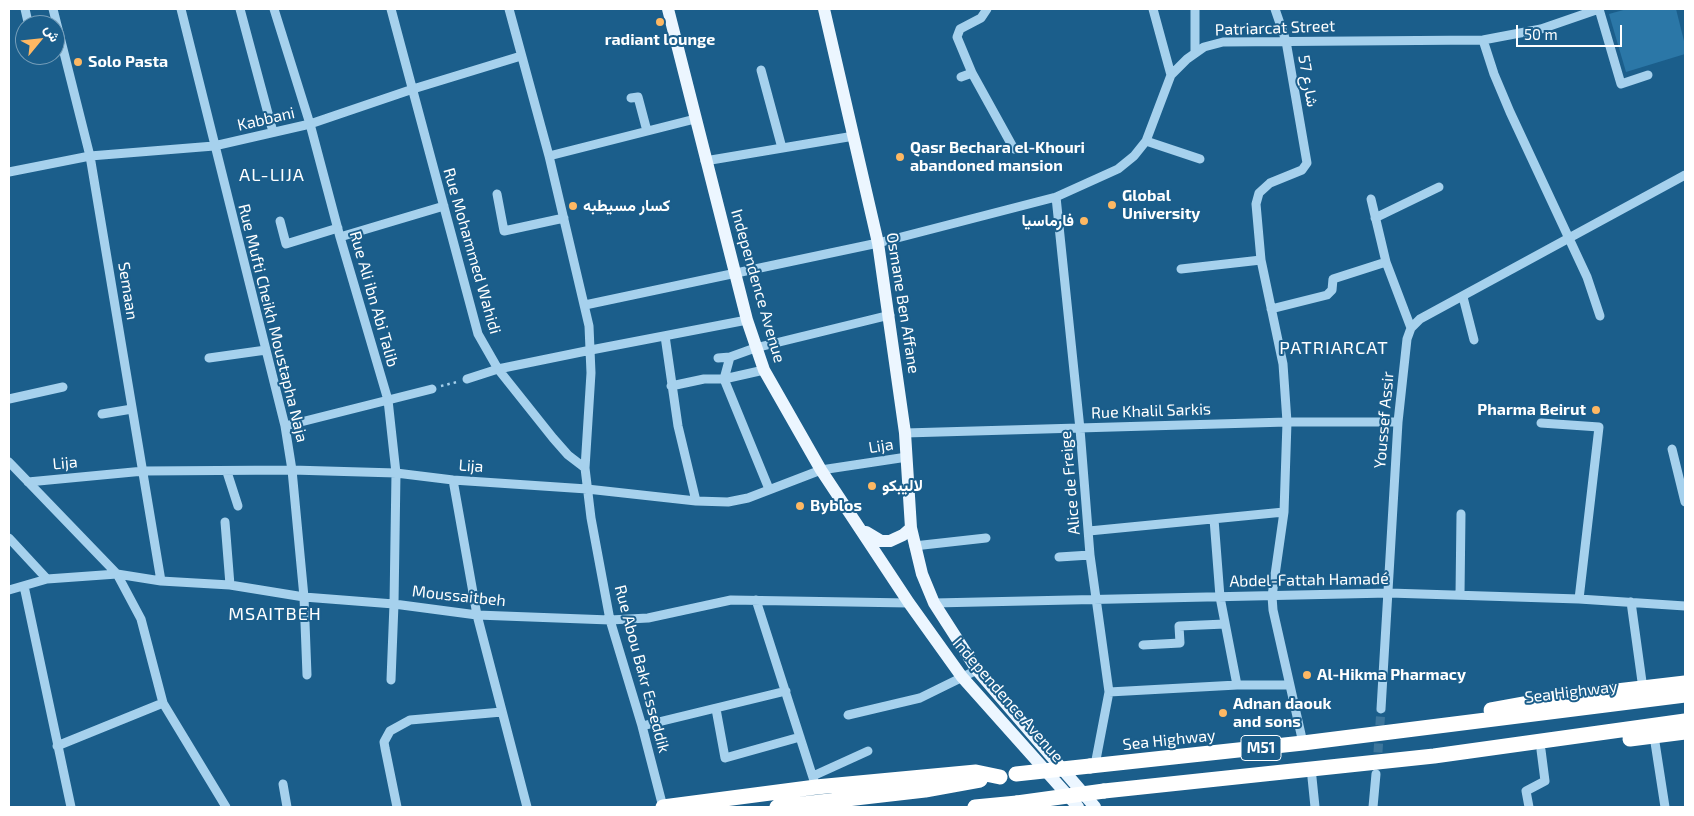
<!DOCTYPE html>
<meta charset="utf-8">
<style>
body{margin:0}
#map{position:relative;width:1694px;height:816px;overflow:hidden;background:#1b5e8b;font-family:"Exo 2",Vazirmatn,sans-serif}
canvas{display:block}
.frame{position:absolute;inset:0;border:10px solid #fff;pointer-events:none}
.north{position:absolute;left:15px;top:15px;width:50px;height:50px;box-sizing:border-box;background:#1b5e8b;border:1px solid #769eb9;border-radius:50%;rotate:62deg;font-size:14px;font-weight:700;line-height:20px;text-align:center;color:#fff}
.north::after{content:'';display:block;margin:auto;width:18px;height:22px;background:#feb863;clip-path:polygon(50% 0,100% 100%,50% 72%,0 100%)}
.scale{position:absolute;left:1516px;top:25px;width:106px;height:22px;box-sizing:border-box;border:2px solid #fff;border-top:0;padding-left:6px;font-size:15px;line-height:18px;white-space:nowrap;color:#fff;-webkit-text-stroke:4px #1b5e8b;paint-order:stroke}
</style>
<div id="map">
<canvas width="1694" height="816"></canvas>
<div class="frame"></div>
<div class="north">ش</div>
<div class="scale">50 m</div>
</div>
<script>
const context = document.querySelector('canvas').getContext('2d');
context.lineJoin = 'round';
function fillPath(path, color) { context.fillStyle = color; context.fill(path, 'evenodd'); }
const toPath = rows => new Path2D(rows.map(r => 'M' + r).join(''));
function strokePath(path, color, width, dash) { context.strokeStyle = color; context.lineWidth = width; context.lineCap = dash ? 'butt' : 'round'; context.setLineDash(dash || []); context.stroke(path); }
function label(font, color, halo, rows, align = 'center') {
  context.font = font + ' "Exo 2",Vazirmatn,sans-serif'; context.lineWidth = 4; context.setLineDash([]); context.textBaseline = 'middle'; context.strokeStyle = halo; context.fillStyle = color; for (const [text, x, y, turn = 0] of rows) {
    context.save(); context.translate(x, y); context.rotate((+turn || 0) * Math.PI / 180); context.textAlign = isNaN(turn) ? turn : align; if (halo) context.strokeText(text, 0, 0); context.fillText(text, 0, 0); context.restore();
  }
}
fillPath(toPath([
 [1627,9,1676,9,1685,45,1685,54,1626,72,1609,14]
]), '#2b77a7');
strokePath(toPath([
 [1377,766,1381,709]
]), '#3d769c', 9, [9, 4.5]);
strokePath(toPath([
 [441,386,457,382]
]), '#a6d1ed', 2.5, [2.5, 4]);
strokePath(toPath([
 [25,9,28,22],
 [53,9,90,156,161,581],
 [181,9,285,426,292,470,304,597,307,675],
 [240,9,273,132],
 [274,9,310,124,340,237,388,400,396,473,394,604,391,680],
 [391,9,478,334,498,369,553,438,568,455,585,468],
 [509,9,549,156,589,326,591,373,585,468,591,518,610,620,642,726,663,807],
 [987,9,981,18,960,29,957,37,972,73,1014,149],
 [1153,9,1171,75],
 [1275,9,1286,41,1307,163,1302,170,1270,183,1259,193,1256,204,1261,260,1283,364,1287,422,1284,512,1272,596,1273,610,1303,743],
 [1599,9,1621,84,1648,75],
 [1483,40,1494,74,1510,112,1587,277,1600,316],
 [1195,52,1195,9],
 [761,70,782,148],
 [961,77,972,73],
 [631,98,638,97,647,131],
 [1146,141,1200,159],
 [549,156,695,119],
 [705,161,854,136],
 [9,172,90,156,214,146,310,124,413,89,521,56],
 [497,194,504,231,564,218],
 [1056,197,1080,429,1090,555,1109,692,1095,765],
 [1371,199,1386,262,1411,328],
 [1375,218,1439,187],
 [280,221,286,244,338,228],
 [340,237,444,206],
 [1181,269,1261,260],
 [1463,297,1474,340],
 [585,305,878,243,1056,197,1118,169,1134,156,1146,141,1171,75,1187,59,1204,47,1223,42,1483,40,1541,29,1599,9],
 [1271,309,1327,295,1332,290,1333,279,1386,262],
 [665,336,678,426,696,501],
 [730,357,724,379,769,489],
 [209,358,266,350],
 [718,358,730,357,755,348,890,315],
 [467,379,498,369,591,350,747,320],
 [671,386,704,379,724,379,764,370],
 [9,399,63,387],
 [102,414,132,409],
 [1541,423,1599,427,1579,599],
 [285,426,432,389],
 [905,433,1287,422,1398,422],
 [1672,449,1685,502],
 [9,462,117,574,141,619,163,703,226,807],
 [227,472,238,506],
 [453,480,477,615,527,807],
 [28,482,144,471,292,470,396,473,453,480,587,489,696,501,728,502,748,498,821,470,907,457],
 [1214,519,1220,597,1237,685],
 [225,522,230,585],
 [1089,531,1284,512],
 [9,538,47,579],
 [914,546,986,538],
 [1059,557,1090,555],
 [24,586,71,807],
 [9,590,47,579,117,574,161,581,230,585,304,597,394,604,477,615,610,620,648,618,731,600,909,603],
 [1460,595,1461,514],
 [756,600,816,787],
 [1631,602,1643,689],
 [934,603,1389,593,1579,599,1685,606],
 [1143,645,1180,643,1179,626,1225,624],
 [1109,692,1237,685,1289,685],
 [716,709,725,758,800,737],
 [1381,709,1398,422,1407,339,1411,328,1420,319,1685,175],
 [848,715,920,698,977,670],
 [642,726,786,691],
 [1654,736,1665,807],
 [57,746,163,703],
 [1311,768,1315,807],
 [813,776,868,751],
 [283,784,287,807],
 [397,807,385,748,384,742,390,731,410,720,502,712],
 [1373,807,1376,774],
 [1529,807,1526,791,1545,781,1541,750]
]), '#a6d1ed', 9);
strokePath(toPath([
 [668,9,747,320,764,370,821,470,909,603,962,677,1078,807],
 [824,9,878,243,905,433,911,528,922,574,934,603,977,670,1095,807],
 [866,532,881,541,890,541,903,535,911,528]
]), '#ecf6ff', 12);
strokePath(toPath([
 [1491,710,1557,698,1685,683],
 [1630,739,1685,732],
 [1090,766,1303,743,1685,695],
 [1104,791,1434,756,1685,721],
 [663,807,816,787,976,772,1000,777],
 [777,807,925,790,980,780],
 [975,807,1017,803]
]), '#fff', 15);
strokePath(toPath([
 [1016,774,1090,766],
 [1017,803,1104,791]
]), '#fff', 15);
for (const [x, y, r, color] of [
 [660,22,5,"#feb863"],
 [78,62,5,"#feb863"],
 [900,157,5,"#feb863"],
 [1112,205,5,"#feb863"],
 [573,206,5,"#feb863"],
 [1084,221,5,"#feb863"],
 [1596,410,5,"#feb863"],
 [872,486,5,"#feb863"],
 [800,506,5,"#feb863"],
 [1307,675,5,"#feb863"],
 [1223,713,5,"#feb863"]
]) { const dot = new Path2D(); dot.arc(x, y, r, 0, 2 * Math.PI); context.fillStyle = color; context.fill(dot); strokePath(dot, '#1b5e8b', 2); }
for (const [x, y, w] of [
 [1261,748,40]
]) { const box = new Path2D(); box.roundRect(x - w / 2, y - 12.5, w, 25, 4); context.fillStyle = '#1b5e8b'; context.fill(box); strokePath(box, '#fff', 1); }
label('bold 15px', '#fff', null, [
 ["M51",1261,748]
]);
label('16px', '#fff', '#1b5e8b', [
 ["Patriarcat Street",1275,28,-2],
 ["شارع 57",1308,81,80],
 ["Kabbani",266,119,-13],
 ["Rue Mohammed Wahidi",472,251,74],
 ["Independence Avenue",758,286,74],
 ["Semaan",128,291,81],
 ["Rue Ali ibn Abi Talib",374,299,74],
 ["Osmane Ben Affane",903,303,81],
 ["Rue Mufti Cheikh Moustapha Naja",273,323,76],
 ["Rue Khalil Sarkis",1151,411,-2],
 ["Youssef Assir",1384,420,-85],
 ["Lija",881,446,-9],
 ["Lija",65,463,-5],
 ["Lija",471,466,4],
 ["Alice de Freige",1070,483,-95],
 ["Abdel-Fattah Hamadé",1309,580,-1],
 ["Moussaitbeh",459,596,6],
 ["Rue Abou Bakr Esseddik",642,669,75],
 ["Sea Highway",1571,692,-7],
 ["Independence Avenue",1008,700,49],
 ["Sea Highway",1169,740,-6]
]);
label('bold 16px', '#fff', '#1b5e8b', [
 ["radiant lounge",660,40,"center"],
 ["Solo Pasta",88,62],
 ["Qasr Bechara el-Khouri",910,148],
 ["abandoned mansion",910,166],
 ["Global",1122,196],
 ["University",1122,214],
 ["كسار مسيطبه",583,206],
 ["فارماسيا",1074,221,"right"],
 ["Pharma Beirut",1586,410,"right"],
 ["لاليبكو",882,486],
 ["Byblos",810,506],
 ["Al-Hikma Pharmacy",1317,675],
 ["Adnan daouk",1233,704],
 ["and sons",1233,722]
], 'left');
context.letterSpacing = '1px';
label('18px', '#fff', '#1b5e8b', [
 ["AL-LIJA",272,175],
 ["PATRIARCAT",1334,348],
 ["MSAITBEH",275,614]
]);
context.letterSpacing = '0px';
</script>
